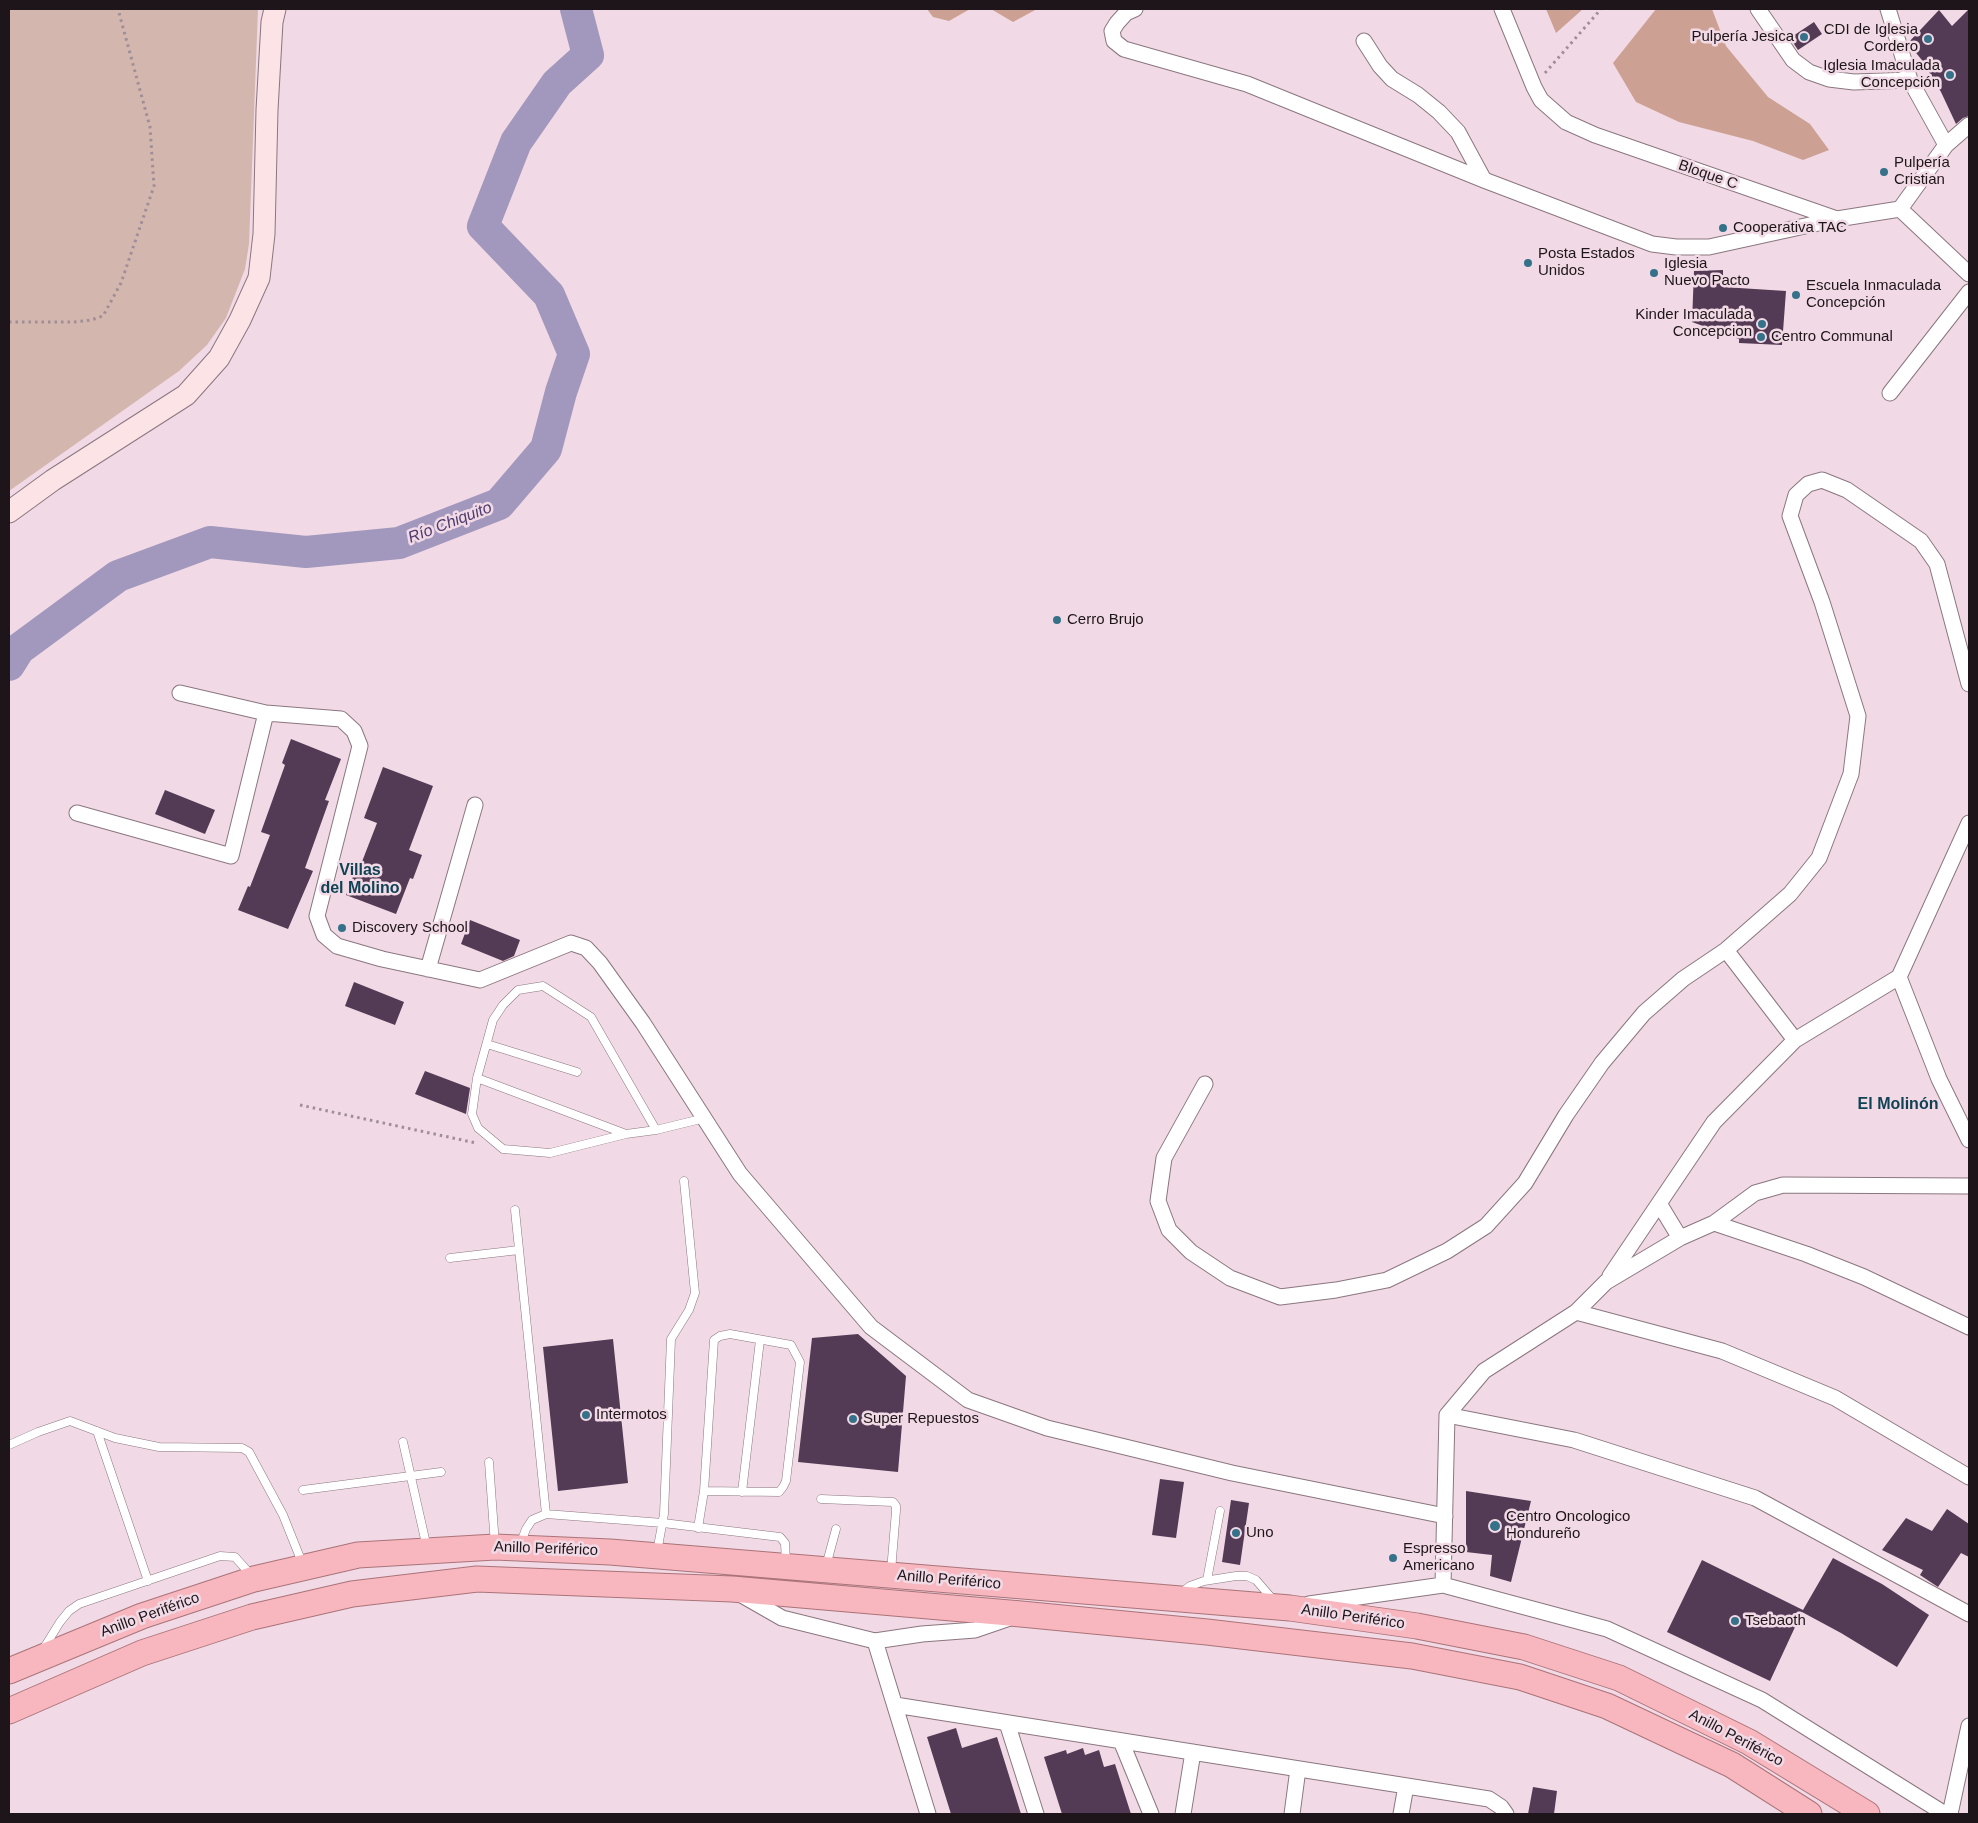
<!DOCTYPE html>
<meta charset="utf-8">
<style>
body{margin:0}
#map{position:relative;width:1978px;height:1823px;overflow:hidden;background:#f1dae5;font-family:Arial,sans-serif}
canvas{display:block}
.frame{position:absolute;inset:0;border:10px solid #1d1519;pointer-events:none}
</style>
<div id="map">
<canvas width="1978" height="1823"></canvas>
<div class="frame"></div>
</div>
<script>
const context = document.querySelector('canvas').getContext('2d');
context.lineJoin = 'round';
function fillPath(path, color) { context.fillStyle = color; context.fill(path, 'evenodd'); }
const toPath = rows => new Path2D(rows.map(r => 'M' + r).join(''));
function strokePath(path, color, width, dash) { context.strokeStyle = color; context.lineWidth = width; context.lineCap = dash ? 'butt' : 'round'; context.setLineDash(dash || []); context.stroke(path); }
function label(font, color, halo, rows, align = 'center') {
  context.font = font + ' Arial,sans-serif'; context.lineWidth = 5; context.setLineDash([]); context.textBaseline = 'middle'; context.strokeStyle = halo; context.fillStyle = color; for (const [text, x, y, turn = 0] of rows) {
    context.save(); context.translate(x, y); context.rotate((+turn || 0) * Math.PI / 180); context.textAlign = isNaN(turn) ? turn : align; if (halo) context.strokeText(text, 0, 0); context.fillText(text, 0, 0); context.restore();
  }
}
fillPath(toPath([
 [9,9,258,9,249,244,245,269,226,318,207,345,179,371,9,491]
]), '#d3b6ae');
fillPath(toPath([
 [927,9,970,9,949,21,933,17],
 [991,9,1037,9,1013,22],
 [1546,9,1583,9,1556,33],
 [1656,9,1712,9,1726,46,1768,97,1810,124,1829,150,1803,160,1753,141,1679,122,1636,102,1613,63]
]), '#cca092');
strokePath(toPath([
 [9,665,19,649,118,576,210,542,306,552,399,543,499,504,546,449,561,392,574,354,549,295,483,226,516,142,557,83,588,55,576,9]
]), '#a297bd', 32);
fillPath(toPath([
 [1969,9,1969,116,1963,118,1956,124,1941,92,1921,59,1908,43,1939,10,1952,26],
 [1814,22,1822,34,1798,50,1790,38],
 [1723,270,1723,287,1786,291,1782,345,1739,343,1739,339,1692,322,1694,271],
 [291,739,341,759,325,800,329,801,305,868,313,871,288,929,238,910,248,886,250,887,270,835,261,832,285,765,282,763],
 [383,767,433,786,409,850,422,855,413,879,410,878,396,914,346,895,355,871,358,872,377,823,364,818],
 [165,790,215,810,205,834,155,814],
 [470,920,520,940,514,956,503,961,461,944],
 [354,982,404,1002,395,1025,345,1006],
 [425,1071,470,1088,466,1114,415,1094],
 [858,1334,906,1376,898,1472,798,1462,812,1338],
 [613,1339,628,1483,558,1491,543,1347],
 [1160,1479,1184,1482,1176,1538,1152,1535],
 [1466,1491,1531,1501,1511,1582,1490,1576,1492,1555,1466,1552],
 [1231,1500,1249,1503,1240,1565,1222,1562],
 [1947,1509,1969,1524,1969,1557,1961,1553,1938,1587,1920,1575,1923,1570,1882,1550,1906,1518,1932,1531],
 [1833,1558,1882,1584,1929,1615,1897,1667,1841,1633,1802,1612,1770,1681,1667,1632,1702,1560,1803,1610],
 [956,1728,962,1748,997,1737,1021,1814,951,1814,927,1737],
 [1083,1748,1085,1755,1099,1750,1104,1767,1115,1764,1131,1814,1062,1814,1044,1757,1066,1750,1067,1754],
 [1533,1787,1557,1791,1554,1814,1528,1814]
]), '#533a55');
const service = toPath([
 [487,1044,577,1072],
 [477,1078,626,1134],
 [656,1130,591,1017,543,986,518,990,503,1005,493,1020,477,1078,472,1114,478,1128,503,1149,550,1153,626,1134,656,1130,705,1118],
 [515,1210,546,1514],
 [450,1258,519,1250],
 [97,1431,148,1581],
 [403,1442,427,1548],
 [9,1445,38,1432,70,1421,115,1438,159,1447,242,1448,249,1452,283,1515,303,1565],
 [489,1462,495,1545],
 [303,1490,441,1472],
 [742,1492,760,1340],
 [821,1499,893,1502,896,1506,896,1511,891,1571],
 [698,1528,704,1491,714,1340,720,1336,730,1334,791,1345,800,1362,786,1481,783,1487,779,1492,704,1491],
 [520,1545,526,1529,532,1520,546,1514,663,1523,780,1537,785,1543,786,1563],
 [657,1552,664,1514,671,1339,689,1310,695,1293,684,1181],
 [826,1566,836,1529],
 [1207,1580,1220,1511],
 [1181,1593,1190,1586,1204,1581,1236,1576,1247,1576,1256,1580,1275,1602],
 [42,1651,60,1622,69,1611,79,1604,220,1556,235,1557,251,1575]
]);
const minor = toPath([
 [1135,9,1126,13,1117,23,1112,31,1114,41,1124,49,1247,84,1484,180,1652,244,1676,247,1709,247,1837,219],
 [1502,9,1534,87,1541,100,1566,122,1595,135,1837,219,1900,209],
 [1758,9,1793,60,1809,72,1829,79,1854,82,1910,80],
 [1888,9,1910,80,1946,145],
 [1364,41,1380,66,1392,79,1418,95,1439,112,1458,132,1484,180],
 [1900,209,1946,145,1969,125],
 [1900,209,1969,274],
 [1890,393,1969,292],
 [180,693,266,713,341,719,354,731,360,746,317,916,324,935,337,946,382,959,480,980,571,943,586,948,600,963,643,1023,740,1174,871,1327,968,1400,1047,1428,1232,1473,1445,1516],
 [77,813,231,856,266,713],
 [1726,950,1795,1040],
 [428,969,475,805],
 [1899,977,1939,1079,1969,1140],
 [1205,1084,1164,1158,1158,1201,1169,1230,1191,1252,1230,1278,1280,1297,1336,1290,1387,1280,1447,1251,1486,1226,1525,1183,1566,1115,1602,1063,1644,1013,1683,979,1726,950,1790,894,1819,858,1851,774,1858,716,1822,602,1790,516,1796,495,1808,484,1822,480,1847,490,1921,541,1937,564,1969,684],
 [1660,1205,1680,1238],
 [1714,1223,1806,1254,1864,1277,1969,1327],
 [1610,1276,1714,1122,1795,1040,1899,977,1969,823],
 [1576,1312,1722,1351,1835,1398,1969,1477],
 [1447,1415,1574,1440,1755,1498,1969,1614],
 [1443,1585,1447,1415,1484,1371,1576,1312,1606,1282,1680,1238,1714,1223,1755,1193,1783,1185,1969,1186],
 [740,1594,782,1618,875,1641,922,1634,975,1630,1010,1618],
 [1309,1604,1443,1585,1607,1629,1762,1700,1945,1814],
 [875,1641,928,1814],
 [895,1705,1489,1799,1501,1807,1506,1814],
 [1007,1723,1036,1814],
 [1121,1741,1151,1814],
 [1183,1814,1193,1752],
 [1292,1814,1298,1769],
 [1401,1814,1406,1786],
 [1950,1814,1969,1726]
]);
const secondary = toPath([
 [9,512,53,480,186,395,219,358,240,320,259,278,264,234,267,110,272,22,275,9]
]);
const trunk = toPath([
 [9,1671,142,1616,254,1579,358,1555,495,1547,610,1552,1290,1608,1417,1626,1524,1647,1619,1678,1749,1742,1867,1814],
 [9,1711,142,1653,252,1617,352,1594,477,1579,732,1589,1021,1614,1207,1632,1412,1656,1520,1677,1607,1706,1732,1765,1809,1814]
]);
strokePath(service, '#8b767f', 9);
strokePath(minor, '#8b767f', 17);
strokePath(secondary, '#8b767f', 23);
strokePath(trunk, '#aa7379', 27);
strokePath(toPath([
 [1545,73,1601,9],
 [9,322,74,322,91,320,103,316,121,283,154,186,150,127,118,9],
 [300,1105,476,1143]
]), '#9f8e96', 3, [2.5, 4]);
strokePath(service, '#fff', 8);
strokePath(minor, '#fff', 15);
strokePath(secondary, '#fce4e6', 21);
strokePath(trunk, '#f8b7be', 25);
for (const [x, y, r, color] of [
 [1804,37,5,"#357188"],
 [1928,39,5,"#357188"],
 [1950,75,5,"#357188"],
 [1884,172,5,"#357188"],
 [1723,228,5,"#357188"],
 [1528,263,5,"#357188"],
 [1654,273,5,"#357188"],
 [1796,295,5,"#357188"],
 [1762,324,5,"#357188"],
 [1761,337,5,"#357188"],
 [1057,620,5,"#357188"],
 [342,928,5,"#357188"],
 [586,1415,5,"#357188"],
 [853,1419,5,"#357188"],
 [1495,1526,6,"#357188"],
 [1236,1533,5,"#357188"],
 [1393,1558,5,"#357188"],
 [1735,1621,5,"#357188"]
]) { const dot = new Path2D(); dot.arc(x, y, r, 0, 2 * Math.PI); context.fillStyle = color; context.fill(dot); strokePath(dot, '#f1dae5', 2); }
label('15px', '#1d1519', '#f1dae5', [
 ["CDI de Iglesia",1918,30,"right"],
 ["Cordero",1918,47,"right"],
 ["Pulpería Jesica",1794,37,"right"],
 ["Iglesia Imaculada",1940,66,"right"],
 ["Concepción",1940,83,"right"],
 ["Pulpería",1894,163],
 ["Cristian",1894,180],
 ["Cooperativa TAC",1733,228],
 ["Posta Estados",1538,254],
 ["Unidos",1538,271],
 ["Iglesia",1664,264],
 ["Nuevo Pacto",1664,281],
 ["Escuela Inmaculada",1806,286],
 ["Concepción",1806,303],
 ["Kinder Imaculada",1752,315,"right"],
 ["Concepcion",1752,332,"right"],
 ["Centro Communal",1771,337],
 ["Cerro Brujo",1067,620],
 ["Discovery School",352,928],
 ["Intermotos",596,1415],
 ["Super Repuestos",863,1419],
 ["Centro Oncologico",1506,1517],
 ["Hondureño",1506,1534],
 ["Uno",1246,1533],
 ["Espresso",1403,1549],
 ["Americano",1403,1566],
 ["Tsebaoth",1745,1621]
], 'left');
label('15px', '#1d1519', '#f1dae5', [
 ["Bloque C",1708,175,19],
 ["Anillo Periférico",546,1549,2],
 ["Anillo Periférico",949,1580,5],
 ["Anillo Periférico",150,1615,-20],
 ["Anillo Periférico",1353,1617,8],
 ["Anillo Periférico",1736,1738,28]
]);
label('italic 16px', '#4d3b6e', '#f1dae5', [
 ["Río Chiquito",450,523,-21]
]);
label('bold 16px', '#0f4254', '#f1dae5', [
 ["Villas",360,871],
 ["del Molino",360,889],
 ["El Molinón",1898,1105]
]);
</script>
